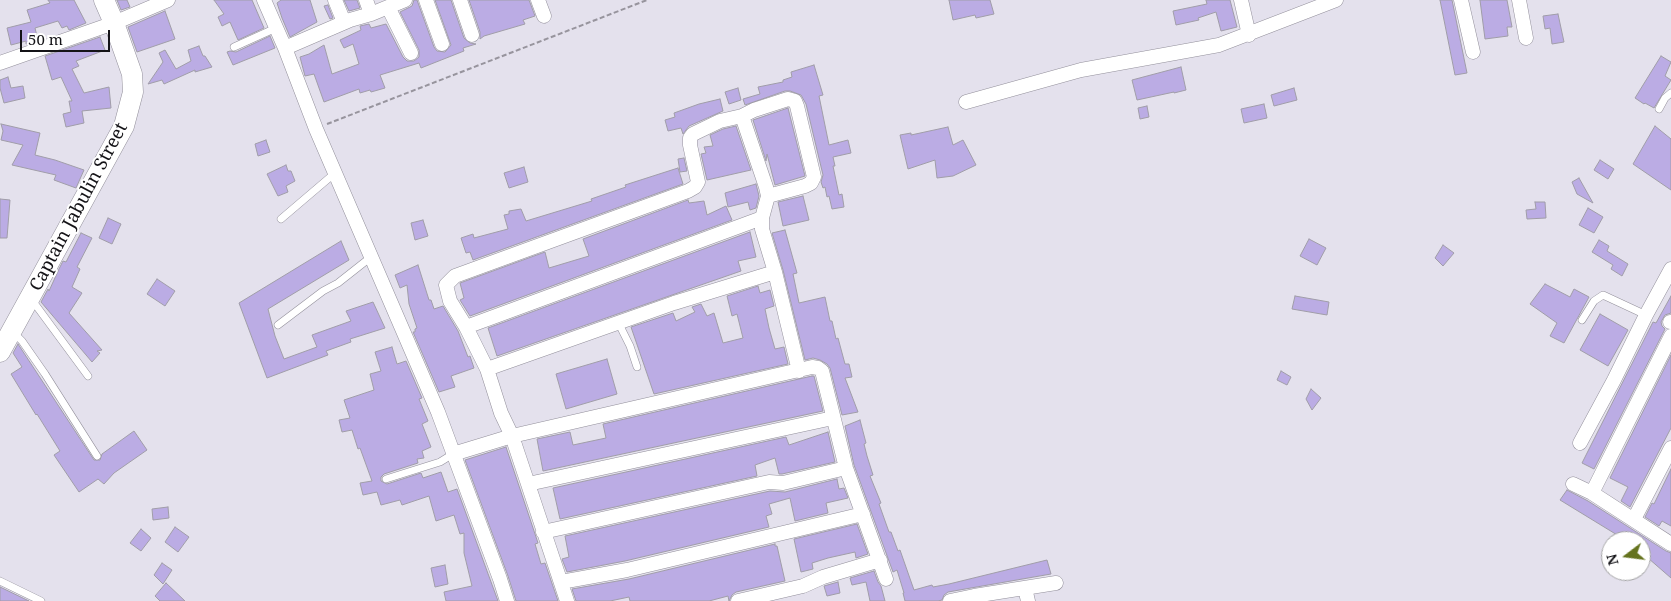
<!DOCTYPE html>
<style>
body{margin:0}
#map{position:relative;width:1671px;height:601px;overflow:hidden;background:#e4e1ed;font-family:"Noto Serif",serif}
canvas{display:block}
.north{position:absolute;left:1601px;top:531px;width:50px;height:50px;box-sizing:border-box;background:#fff;border:1px solid #a1a1a2;border-radius:50%;rotate:255deg;font-size:14px;font-weight:700;line-height:20px;text-align:center;color:#141317}
.north::after{content:'';display:block;margin:auto;width:18px;height:22px;background:#65731e;clip-path:polygon(50% 0,100% 100%,50% 72%,0 100%)}
.scale{position:absolute;left:20px;top:30px;width:90px;height:22px;box-sizing:border-box;border:2px solid #141317;border-top:0;padding-left:6px;font-size:15px;line-height:18px;white-space:nowrap;color:#141317;-webkit-text-stroke:4px #fff;paint-order:stroke}
</style>
<div id="map">
<canvas width="1671" height="601"></canvas>
<div class="north">N</div>
<div class="scale">50 m</div>
</div>
<script>
const context = document.querySelector('canvas').getContext('2d');
context.lineJoin = 'round';
function fillPath(path, color) { context.fillStyle = color; context.fill(path, 'evenodd'); }
const toPath = rows => new Path2D(rows.map(r => 'M' + r).join(''));
function strokePath(path, color, width, dash) { context.strokeStyle = color; context.lineWidth = width; context.lineCap = dash ? 'butt' : 'round'; context.setLineDash(dash || []); context.stroke(path); }
function label(font, color, halo, rows, align = 'center') {
  context.font = font + ' "Noto Serif",serif'; context.lineWidth = 4; context.setLineDash([]); context.textBaseline = 'middle'; context.strokeStyle = halo; context.fillStyle = color; for (const [text, x, y, turn = 0] of rows) {
    context.save(); context.translate(x, y); context.rotate((+turn || 0) * Math.PI / 180); context.textAlign = isNaN(turn) ? turn : align; if (halo) context.strokeText(text, 0, 0); context.fillText(text, 0, 0); context.restore();
  }
}
const building = toPath([
 [48,0,74,0,86,23,69,30,67,26,62,28,58,21,35,28,38,40,26,44,26,41,11,45,7,28,31,22,27,10,50,3,48,0],
 [117,0,127,0,130,7,121,10,117,0],
 [214,0,252,0,264,28,238,40,230,22,222,26,218,17,224,14,214,0],
 [281,0,310,0,317,22,290,37,282,18,277,3,281,0],
 [344,0,357,0,360,8,349,11,344,0],
 [414,0,417,0,434,47,437,51,445,52,451,45,435,0,451,0,464,38,470,43,476,44,463,48,464,51,421,68,419,63,380,75,385,88,371,92,370,90,360,93,359,89,324,102,314,74,305,76,300,57,309,54,324,45,332,74,359,64,353,44,344,48,340,40,361,30,360,26,369,24,371,28,386,24,403,57,407,61,414,61,419,57,419,50,400,12,412,6,414,0],
 [469,0,529,0,535,16,523,20,525,24,484,36,480,39,480,32,469,0],
 [949,0,990,0,994,14,976,18,975,15,953,20,949,0],
 [1206,0,1230,0,1237,27,1221,31,1216,12,1198,18,1199,20,1176,25,1173,11,1207,4,1206,0],
 [1440,0,1452,0,1467,73,1455,75,1440,0],
 [1480,0,1507,0,1512,27,1507,27,1508,36,1485,39,1480,0],
 [328,5,333,18,330,19,324,6,328,5],
 [165,11,175,39,137,52,128,27,165,11],
 [1558,14,1564,42,1552,44,1550,28,1545,29,1543,16,1558,14],
 [270,36,275,48,233,65,227,52,230,51,236,52,270,36],
 [100,37,105,50,76,61,79,66,72,69,84,93,109,87,111,108,82,111,84,123,66,127,63,114,71,112,69,101,72,101,61,77,52,80,45,56,100,37],
 [199,46,203,56,205,56,212,67,195,72,195,70,164,84,162,80,148,84,163,62,159,53,165,50,176,69,191,61,188,50,199,46],
 [1661,56,1671,62,1665,76,1671,80,1654,108,1645,103,1644,104,1635,98,1661,56],
 [814,65,823,95,819,96,829,145,848,140,851,153,833,157,835,166,833,166,839,195,842,194,844,207,832,209,829,196,827,197,825,187,823,188,821,182,823,175,806,104,801,95,790,91,785,91,745,105,743,99,760,94,758,87,783,82,783,80,792,77,791,72,814,65],
 [1181,67,1186,90,1174,93,1174,92,1137,100,1132,80,1181,67],
 [8,77,11,88,23,86,25,98,4,103,0,88,0,80,8,77],
 [738,88,741,100,729,104,725,92,738,88],
 [1294,88,1297,100,1274,106,1271,95,1294,88],
 [720,99,723,111,689,126,683,134,681,128,668,131,665,120,675,117,674,113,699,104,720,99],
 [1264,104,1267,118,1244,123,1241,109,1264,104],
 [1147,106,1149,117,1140,119,1138,108,1147,106],
 [788,108,805,176,775,185,767,154,766,161,753,120,788,108],
 [1,124,40,133,35,155,55,160,84,170,76,188,54,180,56,175,12,165,23,145,1,140,3,131,1,124],
 [736,126,751,170,707,180,701,154,706,153,704,147,713,146,710,135,723,129,736,126],
 [1655,126,1671,139,1671,190,1633,164,1655,126],
 [948,127,953,145,963,140,976,165,953,176,937,178,935,160,908,169,900,135,911,133,911,135,948,127],
 [266,140,270,152,258,156,255,144,266,140],
 [684,158,687,171,680,172,678,159,684,158],
 [1600,160,1614,169,1608,179,1594,170,1600,160],
 [286,165,288,171,291,171,295,181,286,186,288,192,278,196,267,174,286,165],
 [524,167,528,182,509,188,504,173,524,167],
 [678,168,683,184,473,260,470,252,466,253,461,238,473,234,474,238,508,229,504,215,509,214,509,211,521,209,526,221,592,201,591,199,626,187,625,185,678,168],
 [1579,178,1593,203,1577,194,1572,182,1579,178],
 [756,184,759,196,756,208,750,210,748,202,728,207,725,193,756,184],
 [803,196,809,220,783,226,778,202,803,196],
 [0,199,10,200,7,238,0,238,0,199],
 [688,200,689,203,704,201,707,215,726,206,732,220,470,316,460,300,464,298,460,283,545,252,549,268,589,256,583,239,688,200],
 [1535,202,1545,202,1546,218,1527,219,1526,210,1536,209,1535,202],
 [1588,208,1603,217,1594,233,1579,225,1588,208],
 [108,218,121,224,112,244,99,238,108,218],
 [423,220,428,236,415,240,411,223,423,220],
 [785,230,797,273,793,274,799,303,825,297,830,321,832,321,836,339,838,338,845,364,849,364,852,377,845,378,858,412,842,415,830,368,827,364,820,360,813,358,805,360,783,270,772,233,785,230],
 [750,232,756,257,738,261,741,271,497,356,488,328,750,232],
 [81,233,92,238,77,267,80,269,72,287,82,293,69,313,102,350,97,351,100,353,92,362,41,302,48,289,49,291,59,269,63,261,66,262,81,233],
 [1309,239,1326,248,1317,265,1300,256,1309,239],
 [1599,240,1609,246,1607,251,1628,264,1622,276,1611,269,1613,265,1592,252,1599,240],
 [341,241,349,260,268,309,275,336,284,359,317,347,312,335,351,321,346,311,373,302,385,328,350,339,351,342,326,351,328,355,267,378,239,303,341,241],
 [1443,245,1454,253,1443,266,1435,258,1443,245],
 [418,265,429,300,431,300,434,309,443,306,458,331,468,357,470,356,474,368,451,376,455,387,439,392,413,332,415,332,415,329,417,328,409,304,407,285,400,288,395,275,418,265],
 [157,279,175,291,165,306,147,294,157,279],
 [1545,284,1570,297,1574,289,1589,297,1564,343,1550,336,1557,323,1530,304,1545,284],
 [758,286,760,293,770,290,774,306,765,309,769,328,775,349,784,347,788,364,654,394,631,327,673,313,676,321,695,312,692,307,701,304,707,316,714,313,723,343,743,338,737,314,732,316,727,296,758,286],
 [1295,296,1329,302,1327,315,1292,309,1295,296],
 [1671,296,1671,313,1665,315,1661,322,1662,326,1665,329,1594,469,1582,463,1653,322,1656,323,1671,296],
 [1600,314,1628,330,1608,366,1580,350,1600,314],
 [18,344,94,460,100,460,102,454,134,431,147,450,114,473,104,484,98,479,79,492,54,455,60,451,37,414,36,415,11,374,22,367,13,353,18,344],
 [392,347,397,364,406,361,422,398,419,399,428,421,422,424,431,447,422,451,424,458,417,459,418,463,384,474,381,477,381,481,387,484,421,473,423,478,441,472,448,492,457,489,498,601,446,601,444,592,472,586,464,553,464,533,460,534,454,515,436,521,429,496,402,505,400,500,381,505,377,492,363,495,360,483,372,481,360,448,358,449,352,430,342,432,339,420,350,418,344,400,374,390,370,374,381,371,375,352,392,347],
 [1671,355,1671,428,1630,507,1621,501,1628,487,1610,478,1671,355],
 [607,359,617,394,566,409,556,374,607,359],
 [1281,371,1291,377,1287,385,1277,380,1281,371],
 [812,376,814,376,823,411,543,471,537,439,570,432,573,445,606,438,603,424,812,376],
 [1311,389,1321,398,1312,410,1306,399,1311,389],
 [860,420,866,443,864,444,867,456,873,475,870,476,881,503,879,504,889,532,891,532,898,551,900,550,914,590,932,585,933,587,949,584,1047,560,1051,574,948,592,944,595,942,600,938,601,905,601,903,593,904,593,897,570,893,572,854,465,845,426,860,420],
 [828,432,835,462,782,474,779,474,775,458,755,465,757,476,560,519,553,488,786,437,789,445,828,432],
 [506,447,538,543,535,544,541,564,545,563,558,601,516,601,508,576,465,460,506,447],
 [1671,469,1671,526,1662,521,1659,526,1645,517,1652,503,1654,504,1671,469],
 [837,479,839,489,844,488,848,498,826,503,828,513,795,521,790,498,769,504,772,514,766,516,769,527,625,561,567,572,562,559,569,557,565,536,770,491,785,492,837,479],
 [1567,490,1588,501,1666,551,1671,553,1671,578,1648,558,1650,555,1641,550,1641,541,1627,541,1560,500,1567,490],
 [168,507,169,518,153,520,152,509,168,507],
 [857,524,868,554,856,558,855,552,828,558,812,563,813,569,801,572,794,539,857,524],
 [175,527,189,537,178,552,165,542,175,527],
 [141,529,151,538,141,551,130,543,141,529],
 [775,544,775,546,777,546,785,581,736,592,732,595,729,601,728,596,709,601,630,601,629,597,610,601,576,601,572,589,629,579,775,544],
 [162,563,172,570,163,584,154,575,162,563],
 [445,565,448,584,435,587,431,568,445,565],
 [874,571,878,582,881,586,885,601,870,601,866,582,852,585,850,578,874,571],
 [838,582,840,593,827,596,824,586,838,582],
 [166,583,185,601,160,601,155,596,166,583],
 [0,587,29,601,0,601,0,587]
]);
fillPath(building, '#bbace4');
strokePath(building, '#a09da8', 1);
const lane = toPath([
 [234,47,276,28],
 [1659,109,1665,98,1671,93],
 [281,219,335,173],
 [32,300,88,376],
 [1582,320,1594,301,1603,295,1646,315],
 [618,322,630,346,637,367],
 [278,325,323,291,338,283,371,257],
 [13,332,22,341,45,374,97,456],
 [386,479,440,462,453,454],
 [0,581,41,601]
]);
const street = toPath([
 [264,0,285,48,316,129,438,412,500,579,507,601],
 [335,0,344,22],
 [366,0,371,14],
 [426,0,442,44],
 [460,0,472,35],
 [538,0,544,16],
 [1241,0,1249,35],
 [1461,0,1473,52],
 [1519,0,1526,38],
 [388,7,411,53],
 [285,48,350,20,371,14,405,0],
 [0,63,114,23,168,0],
 [966,102,1081,70,1219,45,1336,0],
 [768,196,805,186,811,183,814,177,797,106,795,101,788,99,754,110,742,116,766,187,768,196,762,218,762,229,775,272,799,371],
 [1670,322,1671,322],
 [466,327,762,218],
 [487,369,674,303,775,272],
 [1580,443,1614,380,1646,315,1671,269],
 [453,454,512,436,812,367,818,368,822,371,846,468,886,579],
 [528,484,833,418],
 [1573,484,1592,493,1671,544],
 [1592,493,1671,336],
 [1634,519,1671,448],
 [543,532,769,482,783,483,846,468],
 [561,582,627,570,863,514],
 [1025,588,1028,601],
 [567,601,512,436,501,413,487,369,466,327,450,301,446,285,455,276,688,191,695,187,698,182,690,145,690,138,693,134,720,121,742,116],
 [738,601,803,586,823,577,880,560],
 [950,601,974,596,1056,583]
]);
const secondary = toPath([
 [0,352,124,126,133,92,132,74,114,23,104,0]
]);
strokePath(lane, '#93909b', 8);
strokePath(street, '#93909b', 15);
strokePath(secondary, '#93909b', 21);
strokePath(toPath([
 [327,124,647,0]
]), '#97949d', 2, [5, 2.5]);
strokePath(lane, '#fff', 7);
strokePath(street, '#fff', 14);
strokePath(secondary, '#fff', 20);
label('18px', '#141317', '#fff', [
 ["Captain Jabulin Street",79,207,-62]
]);
</script>
